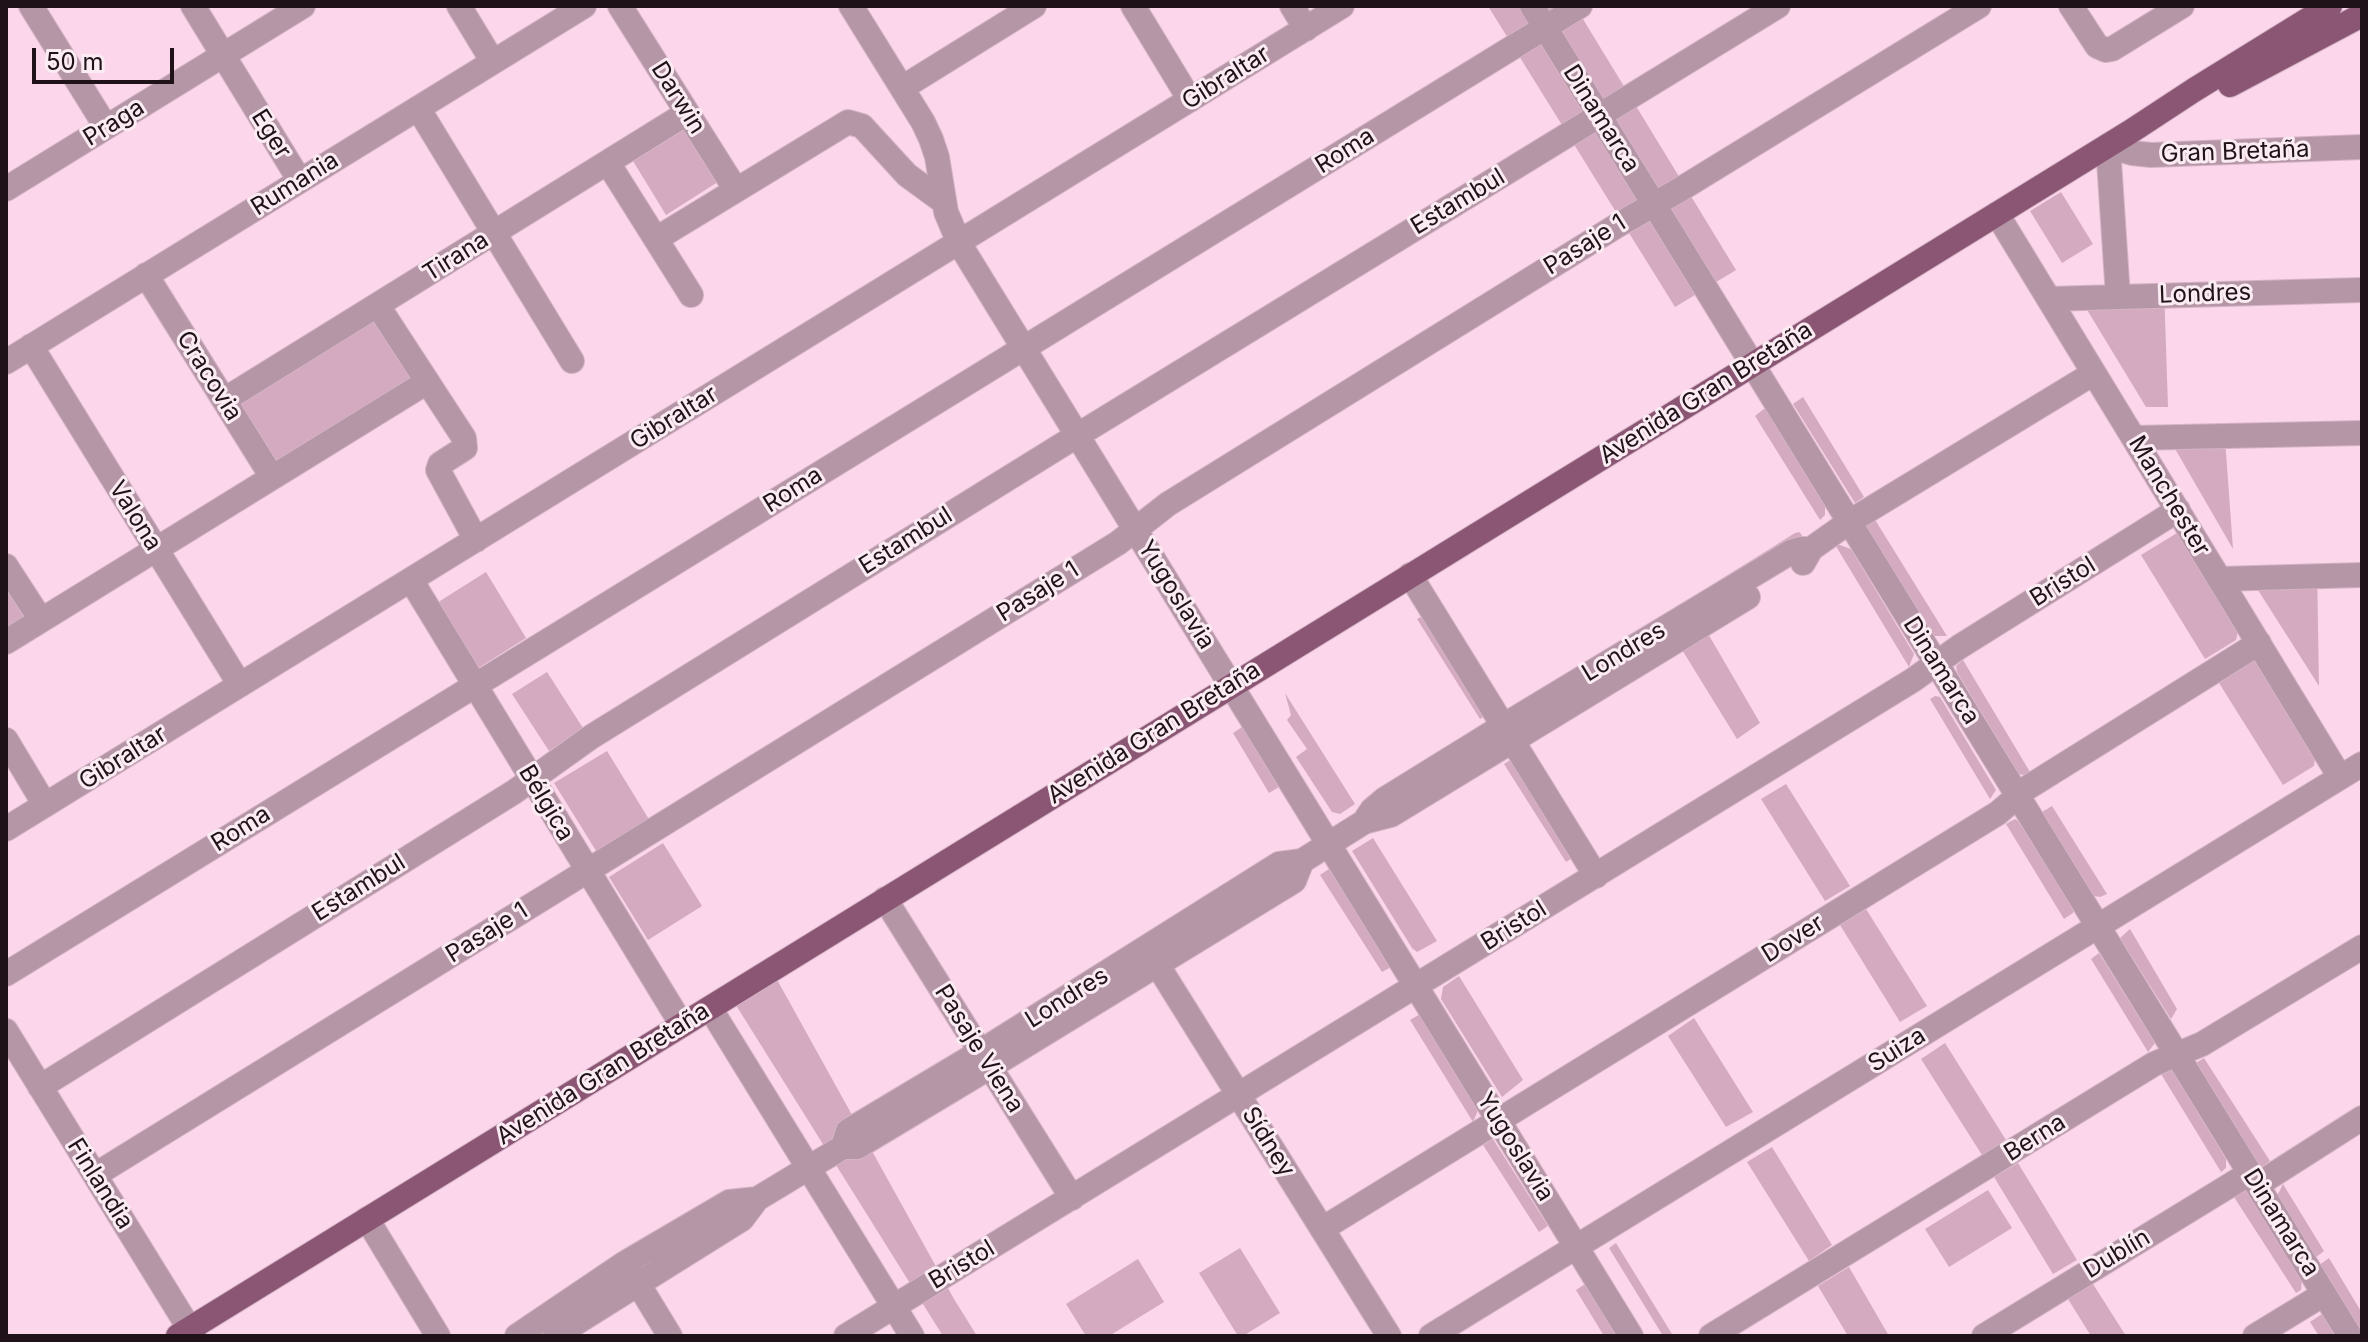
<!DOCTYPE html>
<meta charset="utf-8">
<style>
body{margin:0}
#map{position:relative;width:2368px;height:1342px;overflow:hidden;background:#fcd6eb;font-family:Inter,sans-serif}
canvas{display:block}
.frame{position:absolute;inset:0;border:8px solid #1f1219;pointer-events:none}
.scale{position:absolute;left:32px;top:48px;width:142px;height:36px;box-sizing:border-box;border:4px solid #1f1219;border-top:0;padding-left:10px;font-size:24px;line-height:28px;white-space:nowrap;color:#1f1219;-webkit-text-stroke:6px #fbebf3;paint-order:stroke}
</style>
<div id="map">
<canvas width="2368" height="1342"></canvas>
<div class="frame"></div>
<div class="scale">50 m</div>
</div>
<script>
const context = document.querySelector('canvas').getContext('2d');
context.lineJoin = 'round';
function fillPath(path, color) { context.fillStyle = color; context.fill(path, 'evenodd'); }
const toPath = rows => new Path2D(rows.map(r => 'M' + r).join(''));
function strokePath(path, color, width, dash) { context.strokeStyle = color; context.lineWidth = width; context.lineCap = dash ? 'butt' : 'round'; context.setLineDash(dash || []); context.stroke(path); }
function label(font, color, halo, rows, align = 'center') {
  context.font = font + ' Inter,sans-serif'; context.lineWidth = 6; context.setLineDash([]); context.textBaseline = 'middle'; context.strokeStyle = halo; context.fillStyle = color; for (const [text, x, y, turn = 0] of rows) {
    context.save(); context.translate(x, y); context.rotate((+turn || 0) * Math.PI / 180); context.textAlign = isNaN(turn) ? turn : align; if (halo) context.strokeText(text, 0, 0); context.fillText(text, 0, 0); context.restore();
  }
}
fillPath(toPath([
 [1488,6,1575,6,1736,270,1675,307],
 [689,127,721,180,666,215,633,161],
 [2061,192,2093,244,2062,263,2030,211],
 [2164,286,2168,407,2146,407,2075,290],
 [377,315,417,382,275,468,235,401],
 [1803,397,1864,497,1855,503,1793,404],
 [1765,408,1825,505,1825,515,1820,520,1755,416],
 [2224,425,2233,549,2163,428],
 [1869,510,1947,636,1932,636,1863,523],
 [1799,532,1802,535,1799,539,1688,600,1795,533],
 [2177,533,2238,631,2236,640,2205,659,2141,555],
 [1834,543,1851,549,1914,654,1909,667],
 [2317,566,2319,686,2244,568],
 [486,572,526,638,472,672,432,606],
 [6,586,25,620,6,631],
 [1442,605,1504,704,1480,719,1417,619],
 [1703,625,1760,723,1737,739,1676,640],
 [1963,660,2030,772,2024,775,2019,774,1957,672,1956,666],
 [2254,660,2315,758,2314,766,2283,785,2219,683],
 [547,672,583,728,549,751,512,694],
 [1285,693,1355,804,1340,814,1332,812,1296,757,1307,749,1287,720,1291,715],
 [1935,696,1940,697,1996,790,1990,799,1930,699],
 [1242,727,1279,787,1269,793,1233,733],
 [1530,748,1591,846,1566,862,1504,764],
 [607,751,650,821,598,854,554,783],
 [1786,784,1850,886,1825,901,1761,799],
 [2052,806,2107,894,2100,897,2094,896,2042,812],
 [2015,819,2018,821,2074,909,2073,913,2064,919,2006,824],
 [1373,838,1437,941,1417,952,1412,948,1352,851],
 [663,843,702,906,648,940,609,877],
 [1329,869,1391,967,1382,972,1320,875],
 [1866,909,1927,1006,1900,1022,1840,925],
 [2130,929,2177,1009,2171,1019,2120,938],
 [2099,953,2155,1043,2148,1052,2091,959],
 [775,976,954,1299,977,1336,943,1336,734,1002],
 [1459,976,1523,1080,1502,1097,1441,999,1443,987],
 [1420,1014,1479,1108,1473,1122,1410,1020],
 [1694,1018,1753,1112,1726,1127,1668,1036],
 [1945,1043,2006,1140,1982,1155,1921,1059],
 [2204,1058,2270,1161,2260,1168,2194,1064],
 [2158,1069,2171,1069,2226,1159,2226,1168,2221,1172],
 [1493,1139,1548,1226,1539,1232,1483,1145],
 [1772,1147,1832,1245,1809,1261,1747,1162],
 [2018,1163,2077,1260,2053,1274,1994,1177],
 [2283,1184,2324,1251,2315,1258,2277,1196],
 [2245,1189,2302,1279,2301,1290,2296,1293,2234,1197],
 [1988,1190,2012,1228,1949,1267,1925,1229],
 [1616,1243,1672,1334,1663,1336,1609,1248],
 [1240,1248,1280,1313,1243,1336,1238,1336,1199,1273],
 [2329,1258,2362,1313,2362,1336,2318,1266],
 [1138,1259,1164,1302,1109,1336,1086,1336,1066,1304],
 [1849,1267,1889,1336,1848,1336,1818,1286],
 [2093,1283,2093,1284,2126,1336,2091,1336,2068,1299],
 [1585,1284,1616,1336,1604,1336,1576,1290],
 [2322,1314,2335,1336,2319,1336,2310,1322]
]), '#d4aac0');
const minor = toPath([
 [31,6,106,127],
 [193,6,300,181],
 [459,6,493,62],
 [620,6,736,190],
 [851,6,923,122,931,139,937,157,946,212,959,243,1631,1336],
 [1133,6,1190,100],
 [1292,6,1306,29],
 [1532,6,2350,1336],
 [2071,6,2097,46,2106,50,2112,49,2182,6],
 [902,88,1034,6],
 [418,108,572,361],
 [608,163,691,295],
 [6,189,303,6],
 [1997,214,2340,777],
 [656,239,848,122,862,126,907,175,944,202],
 [146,275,272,477],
 [2118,297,2108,146,2132,153,2151,155,2362,147],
 [2049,299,2362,290],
 [378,306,464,438,465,448,440,464,438,470,476,540],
 [31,346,240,685],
 [6,362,584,6],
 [224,400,687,113],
 [2134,438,2362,433],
 [1803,563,1811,549,1849,522,2094,373],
 [6,566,41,620],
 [1410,575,1596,876],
 [2219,579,2362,575],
 [411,580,682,1025],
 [6,642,427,382],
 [6,740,45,805],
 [1364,822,1391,815,1748,597],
 [6,829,1342,6],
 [885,899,1072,1198],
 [1150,953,1389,1336],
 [6,974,1580,6],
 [710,1008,912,1336],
 [6,1031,194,1336],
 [40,1087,514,792,591,737,1078,435,1778,6],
 [843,1147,848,1131,980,1052,1279,864,1302,861,1364,822,1372,810,1385,799,1503,726,1791,552,1801,549,1811,549],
 [95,1175,1118,543,1168,504,1618,225,1681,189,1979,6],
 [2257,1185,2362,1118],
 [367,1219,438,1336],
 [1322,1229,1998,813,2027,788,2259,643],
 [631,1272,670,1336],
 [517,1336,625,1263,729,1202,757,1199,843,1147,857,1147,990,1067,1294,881,1302,861],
 [555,1336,742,1219,757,1199],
 [846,1336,1913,680,1959,647,2178,510],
 [1431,1336,2362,764],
 [1711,1336,2154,1064,2202,1044,2362,947],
 [1984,1336,2250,1173],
 [2255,1336,2324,1294]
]);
const major = toPath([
 [2230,85,2362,15],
 [178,1336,2130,132,2194,90,2330,6]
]);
strokePath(minor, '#d4b3c5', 26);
strokePath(major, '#d4b3c5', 26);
strokePath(minor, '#b596a6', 24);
strokePath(major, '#8a5674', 24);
label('24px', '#1f1219', '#fbebf3', [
 ["Gibraltar",1226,78,-32],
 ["Darwin",678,98,58],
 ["Dinamarca",1601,119,58],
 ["Praga",114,123,-32],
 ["Eger",271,134,58],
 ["Roma",1345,151,-32],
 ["Gran Bretaña",2235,152,-2],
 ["Rumania",295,184,-32],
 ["Estambul",1458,202,-31],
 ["Pasaje 1",1585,245,-32],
 ["Tirana",456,257,-32],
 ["Londres",2205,294,-2],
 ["Cracovia",209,376,58],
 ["Avenida Gran Bretaña",1706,393,-32],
 ["Gibraltar",674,418,-32],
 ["Roma",793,490,-32],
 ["Manchester",2169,496,59],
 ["Valona",135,516,58],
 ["Estambul",906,541,-32],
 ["Bristol",2063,582,-32],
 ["Pasaje 1",1038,592,-32],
 ["Yugoslavia",1176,595,58],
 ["Londres",1624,652,-31],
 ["Dinamarca",1941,671,58],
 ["Avenida Gran Bretaña",1154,733,-32],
 ["Gibraltar",123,758,-32],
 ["Bélgica",546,803,59],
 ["Roma",241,829,-32],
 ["Estambul",359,888,-32],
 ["Bristol",1514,926,-32],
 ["Pasaje 1",487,933,-32],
 ["Dover",1793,939,-32],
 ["Londres",1067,998,-32],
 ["Pasaje Viena",979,1049,58],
 ["Suiza",1897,1050,-32],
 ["Avenida Gran Bretaña",603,1074,-32],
 ["Berna",2035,1138,-32],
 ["Sídney",1268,1142,58],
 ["Yugoslavia",1515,1147,58],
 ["Finlandia",100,1184,58],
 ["Dinamarca",2281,1223,58],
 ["Dublín",2117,1254,-31],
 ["Bristol",962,1265,-31]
]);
</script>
